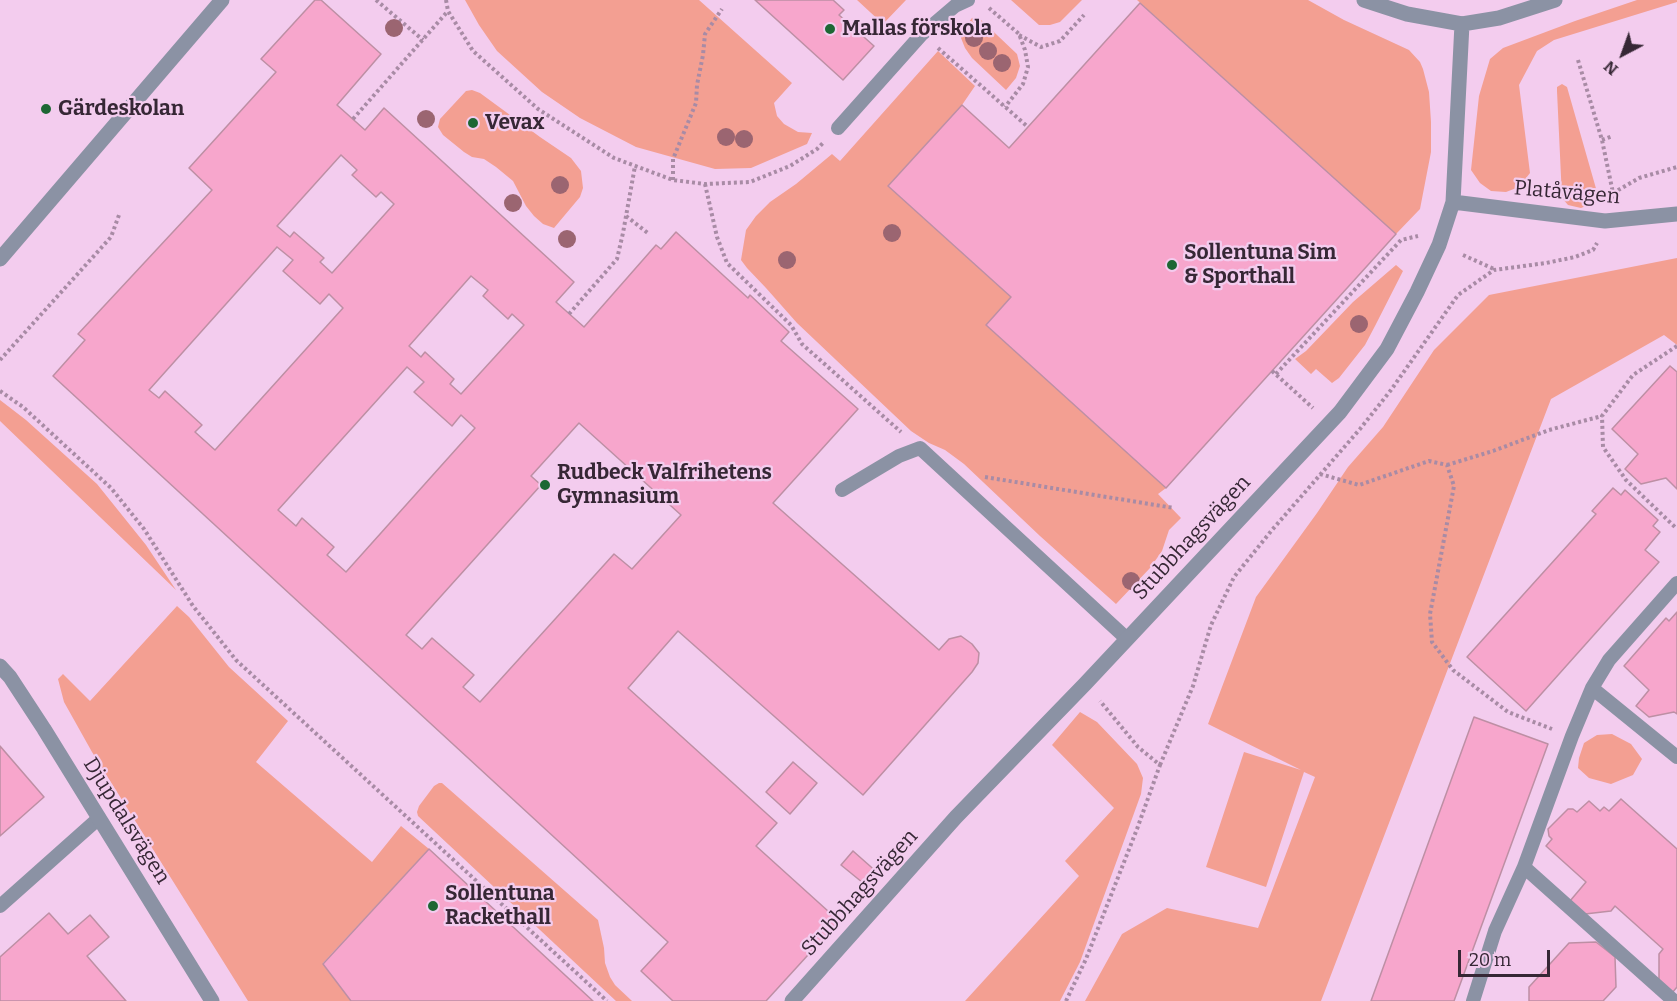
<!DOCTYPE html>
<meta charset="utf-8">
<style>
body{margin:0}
#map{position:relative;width:1677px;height:1001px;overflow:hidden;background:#f3ccee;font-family:Bitter,serif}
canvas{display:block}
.north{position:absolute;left:1593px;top:24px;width:60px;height:60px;-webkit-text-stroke:4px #f3ccee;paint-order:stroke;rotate:221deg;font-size:16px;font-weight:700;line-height:24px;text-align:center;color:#362735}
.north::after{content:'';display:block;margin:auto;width:21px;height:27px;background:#362735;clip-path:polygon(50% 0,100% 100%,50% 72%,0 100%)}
.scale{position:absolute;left:1458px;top:950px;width:92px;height:27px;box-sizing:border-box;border:3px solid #362735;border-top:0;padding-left:8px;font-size:18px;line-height:21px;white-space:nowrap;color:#362735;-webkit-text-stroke:4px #f3ccee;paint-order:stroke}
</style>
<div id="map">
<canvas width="1677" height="1001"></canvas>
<div class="north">N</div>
<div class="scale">20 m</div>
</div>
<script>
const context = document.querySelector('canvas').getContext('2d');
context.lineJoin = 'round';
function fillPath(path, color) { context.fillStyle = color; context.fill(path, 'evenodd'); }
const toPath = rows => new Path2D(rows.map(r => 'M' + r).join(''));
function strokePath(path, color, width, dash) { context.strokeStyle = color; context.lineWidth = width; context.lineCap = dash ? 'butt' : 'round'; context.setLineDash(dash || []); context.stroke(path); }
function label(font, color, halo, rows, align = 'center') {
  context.font = font + ' Bitter,serif'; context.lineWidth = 4.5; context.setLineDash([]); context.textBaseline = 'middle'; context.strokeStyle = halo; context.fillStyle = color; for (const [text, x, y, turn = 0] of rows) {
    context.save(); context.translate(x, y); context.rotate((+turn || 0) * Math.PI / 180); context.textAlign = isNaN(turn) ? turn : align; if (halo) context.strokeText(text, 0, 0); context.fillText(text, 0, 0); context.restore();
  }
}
fillPath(toPath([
 [465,0,699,0,792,83,774,103,777,116,784,124,798,132,812,133,807,144,751,168,715,169,636,147,580,118,542,92,497,51,479,25],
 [857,0,906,0,883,24],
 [1011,0,1082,0,1060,22,1050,25,1039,25],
 [1137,0,1308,0,1344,20,1409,50,1420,62,1423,69,1429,92,1431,122,1431,152,1420,209,1396,234],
 [1637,0,1677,0,1677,2,1554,40,1537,51,1519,85,1530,173,1519,187,1506,192,1491,191,1480,183,1471,170,1479,96,1490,59,1503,48,1575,21],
 [978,17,1017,54,1020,66,1016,78,1006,90,972,58,965,48,961,38,965,27,972,18],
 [938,51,975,86,962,105,888,186,1011,297,986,325,1166,488,1158,494,1181,518,1169,530,1162,551,1150,568,1116,604,1040,536,964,464,945,450,929,443,911,431,797,323,766,288,747,268,741,260,746,230,756,216,770,202,796,184,832,154,840,161],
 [1562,84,1567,87,1597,192,1591,204,1581,208,1568,205,1562,198,1557,91,1557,87],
 [472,90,480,93,540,137,571,158,581,171,583,188,580,197,554,228,543,224,534,216,526,206,513,181,496,167,484,159,472,157,464,152,443,135,438,127,440,119,466,91],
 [1677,258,1677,345,1664,335,1551,399,1321,1001,1085,1001,1122,934,1167,908,1258,928,1315,777,1304,772,1266,887,1206,867,1244,752,1301,770,1208,724,1256,597,1317,513,1348,467,1383,427,1434,350,1489,295],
 [1396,265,1403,271,1375,326,1365,345,1339,378,1332,383,1316,369,1311,374,1295,359,1306,351,1353,302],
 [0,400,26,420,97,484,146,545,176,590,0,421],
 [177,606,189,617,229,667,288,721,256,762,372,862,401,826,429,849,323,963,351,1001,248,1001,92,752,64,702,58,679,63,674,90,701],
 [1080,712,1097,722,1137,764,1143,778,1141,794,1080,962,1060,1001,965,1001,1079,876,1065,861,1114,808,1052,745],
 [1612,734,1631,744,1642,759,1633,775,1611,784,1589,778,1578,768,1579,758,1584,743,1597,735],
 [439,783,442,783,598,920,604,948,605,963,610,977,615,985,632,1001,616,1001,418,816,417,812,419,806,434,786]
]), '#f39f92');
const building = toPath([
 [315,0,321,0,381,54,337,105,365,130,384,108,574,282,556,302,584,327,656,245,661,249,676,232,748,298,750,295,789,332,781,341,858,409,773,503,939,650,949,639,961,636,972,644,979,653,978,663,972,672,863,795,678,631,628,688,777,823,756,846,839,921,766,1001,673,1001,641,971,668,942,53,376,85,340,78,334,212,190,189,168,276,72,261,59,315,0],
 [341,155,357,170,352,175,376,197,381,192,394,204,332,273,320,262,324,258,294,232,290,237,277,226,341,155],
 [277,247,293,260,283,271,320,304,329,294,343,308,215,450,195,432,202,425,165,391,159,398,149,390,277,247],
 [471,276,488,290,483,296,508,319,512,314,524,325,461,394,450,384,454,379,425,352,421,357,409,346,471,276],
 [407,367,424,382,414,392,452,426,461,415,475,428,346,572,327,555,334,547,302,518,296,526,278,510,407,367],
 [579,423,681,515,632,569,614,554,480,702,463,687,474,675,432,638,422,649,406,635,541,485,531,476,579,423],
 [755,0,833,0,844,10,839,15,874,46,843,80,755,0],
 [1140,3,1396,234,1166,488,986,325,1011,297,888,186,962,105,1009,148,1140,3],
 [1670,366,1677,372,1677,489,1666,478,1641,484,1625,469,1638,454,1612,429,1670,366],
 [1613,488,1621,495,1625,490,1658,520,1653,526,1660,532,1645,550,1659,562,1526,711,1467,657,1596,514,1592,511,1613,488],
 [1677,612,1677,714,1674,712,1649,717,1636,706,1649,690,1624,666,1666,618,1669,621,1677,612],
 [1474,717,1548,744,1454,1001,1371,1001,1474,717],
 [0,746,44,797,0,836,0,746],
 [793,762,817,783,790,814,766,792,793,762],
 [1621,799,1677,849,1677,987,1672,993,1659,983,1659,954,1663,949,1615,906,1611,911,1585,914,1570,901,1586,882,1546,846,1552,839,1549,836,1548,829,1568,809,1573,809,1577,812,1589,801,1600,811,1604,807,1609,811,1621,799],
 [429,849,593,1001,351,1001,323,964,429,849],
 [853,851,879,874,868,887,841,865,853,851],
 [49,913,68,934,90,915,109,937,87,956,126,1001,0,1001,0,957,49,913],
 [1596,942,1615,957,1616,987,1603,1001,1529,1001,1529,987,1569,943,1596,942]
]);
fillPath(building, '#f7a6cc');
strokePath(building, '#bd8fa4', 1.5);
strokePath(toPath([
 [376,0,423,40],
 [446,0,448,11,473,51,538,109,614,158,673,180,705,184,750,182,790,166,817,149,824,142],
 [989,8,1019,34,1025,50,1028,67,1023,84,1005,107],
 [1019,35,1041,47,1060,41,1084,15],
 [938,48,1028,127],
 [1578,60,1602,140,1613,193],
 [353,119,448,11],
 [1602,140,1613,136],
 [673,180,673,159,696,103,697,85,703,55,705,34,722,9],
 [705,184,717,237,727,263,791,325,802,344,901,432],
 [1611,199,1613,193,1639,178,1677,167],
 [626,216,649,234],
 [1463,255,1494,269],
 [569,314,617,259,623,233,635,166],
 [1677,346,1633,375,1602,416,1603,447,1626,480,1677,529],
 [0,360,111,237,119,215],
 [1272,371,1313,408],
 [1276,374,1401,240,1418,236],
 [0,391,23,407,111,488,144,529,193,606,236,660,607,1001],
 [1447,465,1493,451,1549,430,1602,416],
 [1320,474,1359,485,1429,461,1447,465,1454,486,1430,614,1432,642,1453,670,1508,712,1552,729],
 [985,477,1174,508],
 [1160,765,1193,686,1211,625,1234,577,1272,530,1360,429,1391,390,1458,295,1494,270,1546,263,1575,257,1593,250,1597,243],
 [1066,1001,1086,959,1137,829,1160,765,1138,747,1100,701]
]), '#a88ba5', 4, [3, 3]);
strokePath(toPath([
 [838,128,921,35,955,6,968,0],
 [842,490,899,456,920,448,1126,638],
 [1592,688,1677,757],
 [1524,867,1674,1001],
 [0,906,99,818],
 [1473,1001,1495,931,1524,867,1572,736,1592,688,1609,660,1677,583]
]), '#8b92a4', 14);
strokePath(toPath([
 [1364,0,1407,14,1462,24,1499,18,1555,0],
 [1453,202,1605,221,1677,214],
 [0,259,222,0],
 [0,666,10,677,44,729,212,1001],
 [792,1001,956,817,1085,684,1340,412,1387,349,1417,292,1439,245,1453,202,1462,24]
]), '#8b92a4', 15);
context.fillStyle = '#9b6571';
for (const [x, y] of [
 [394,28],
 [974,38],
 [988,51],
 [1002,63],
 [426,119],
 [726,137],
 [744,139],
 [560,185],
 [513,203],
 [892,233],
 [567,239],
 [787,260],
 [1359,324],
 [1131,581]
]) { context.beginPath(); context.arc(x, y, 9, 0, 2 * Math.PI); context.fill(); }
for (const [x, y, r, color] of [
 [830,29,6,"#1d6734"],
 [46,109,6,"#1d6734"],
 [473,123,6,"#1d6734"],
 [1172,265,6,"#1d6734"],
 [545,485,6,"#1d6734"],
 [433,906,6,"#1d6734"]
]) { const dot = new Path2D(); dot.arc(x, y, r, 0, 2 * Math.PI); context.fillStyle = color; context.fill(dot); strokePath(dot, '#f3ccee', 2); }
label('bold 21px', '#362735', '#f3ccee', [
 ["Mallas förskola",842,29],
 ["Gärdeskolan",58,109],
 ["Vevax",485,123],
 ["Sollentuna Sim",1184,253],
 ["& Sporthall",1184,277],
 ["Rudbeck Valfrihetens",557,473],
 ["Gymnasium",557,497],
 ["Sollentuna",445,894],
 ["Rackethall",445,918]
], 'left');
label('21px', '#362735', '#f3ccee', [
 ["Platåvägen",1567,193,5],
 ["Stubbhagsvägen",1192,538,-47],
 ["Djupdalsvägen",126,821,58],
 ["Stubbhagsvägen",860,893,-48]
]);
</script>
